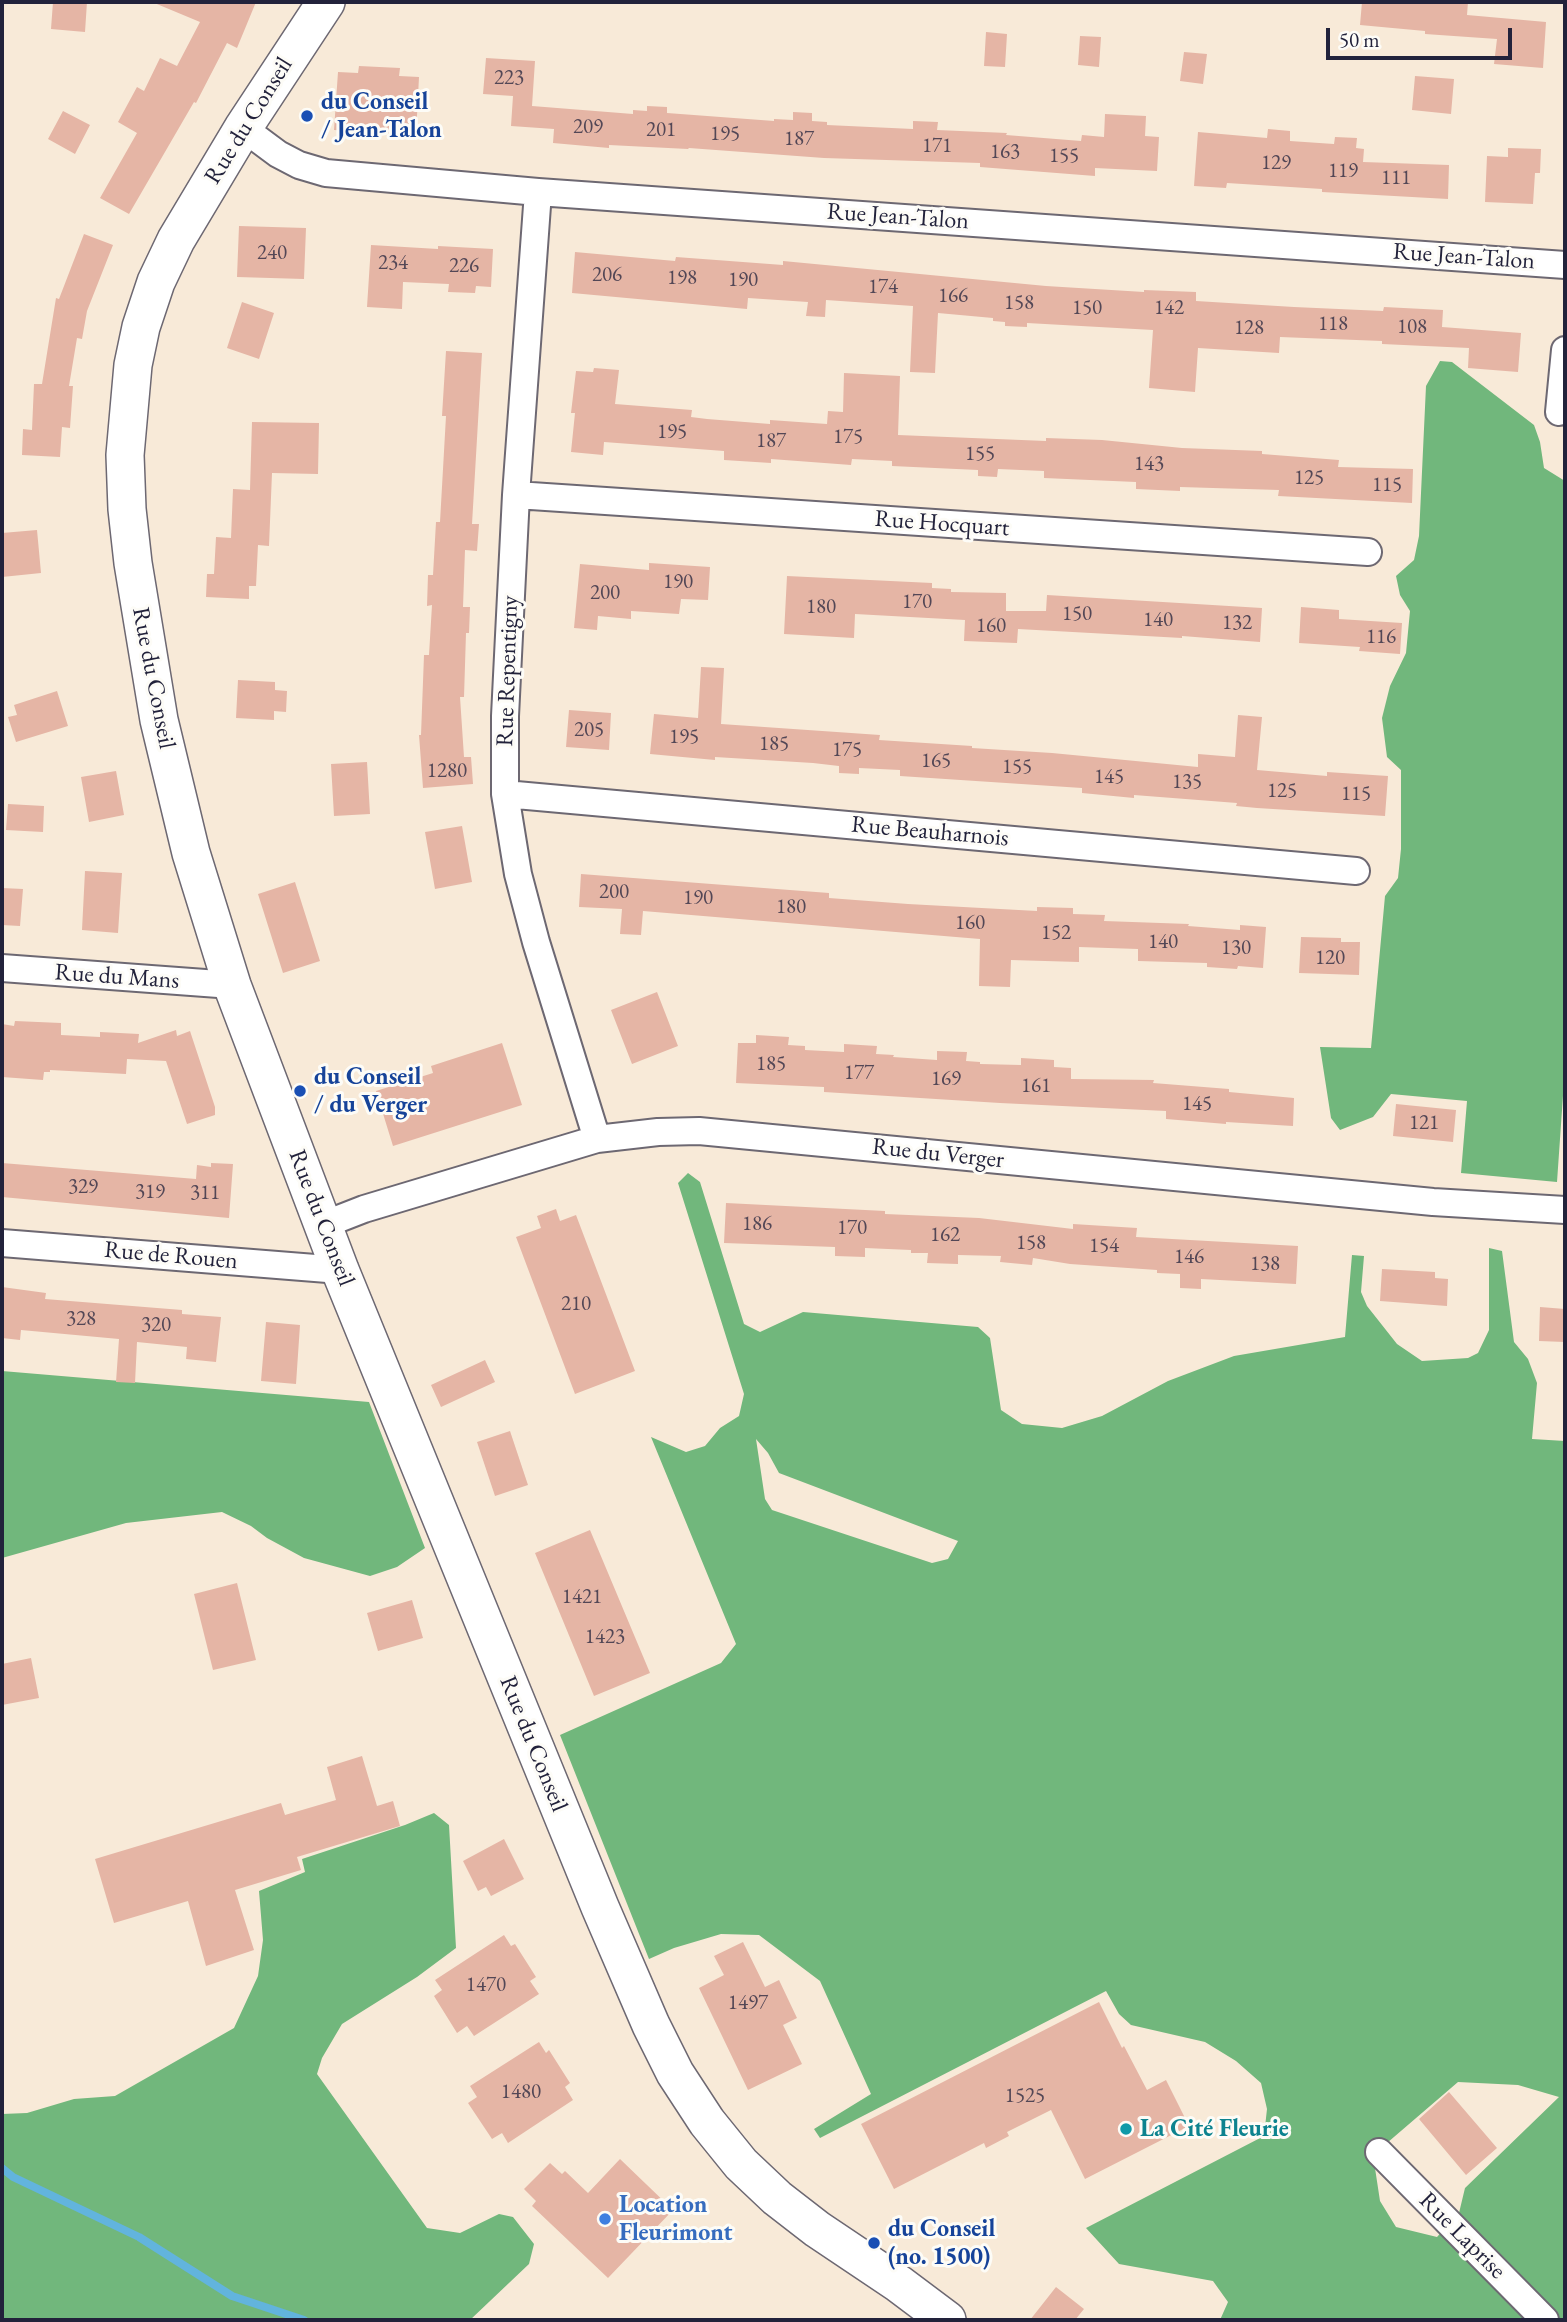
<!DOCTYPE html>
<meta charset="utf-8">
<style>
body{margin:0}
#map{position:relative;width:1567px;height:2322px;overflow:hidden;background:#f8ead8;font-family:"EB Garamond",serif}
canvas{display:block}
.frame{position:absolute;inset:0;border:4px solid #22223b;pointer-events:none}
.scale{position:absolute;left:1326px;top:28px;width:186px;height:32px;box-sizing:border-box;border:4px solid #22223b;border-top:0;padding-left:9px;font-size:21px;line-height:24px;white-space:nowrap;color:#22223b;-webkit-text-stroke:5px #fdfcf7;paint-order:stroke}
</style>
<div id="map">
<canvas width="1567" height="2322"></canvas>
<div class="frame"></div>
<div class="scale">50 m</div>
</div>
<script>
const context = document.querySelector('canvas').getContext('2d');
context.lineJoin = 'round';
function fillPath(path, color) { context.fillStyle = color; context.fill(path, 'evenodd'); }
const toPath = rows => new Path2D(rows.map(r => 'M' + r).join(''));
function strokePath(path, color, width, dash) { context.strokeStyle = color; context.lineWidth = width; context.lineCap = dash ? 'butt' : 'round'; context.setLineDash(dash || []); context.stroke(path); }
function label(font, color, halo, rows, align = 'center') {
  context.font = font + ' "EB Garamond",serif'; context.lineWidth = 6; context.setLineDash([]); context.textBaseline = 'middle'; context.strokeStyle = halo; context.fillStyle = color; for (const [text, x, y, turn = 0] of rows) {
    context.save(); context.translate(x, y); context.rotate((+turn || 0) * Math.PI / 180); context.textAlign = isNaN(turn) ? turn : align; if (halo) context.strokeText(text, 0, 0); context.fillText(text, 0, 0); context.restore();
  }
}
fillPath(toPath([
 [1440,361,1452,362,1534,425,1540,442,1544,468,1565,481,1565,1067,1557,1182,1461,1173,1467,1101,1391,1094,1373,1117,1340,1130,1331,1118,1320,1047,1371,1048,1385,896,1398,878,1401,849,1401,770,1387,757,1382,718,1390,686,1406,653,1410,611,1400,595,1396,576,1414,560,1419,536,1426,386],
 [688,1173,700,1182,744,1324,760,1332,803,1312,978,1327,990,1338,1001,1410,1022,1424,1062,1428,1102,1416,1168,1381,1234,1356,1345,1337,1352,1255,1364,1256,1361,1292,1367,1306,1397,1344,1422,1361,1468,1358,1478,1353,1489,1330,1489,1248,1502,1251,1514,1342,1528,1359,1537,1383,1532,1439,1565,1441,1565,2320,1220,2320,1228,2302,1213,2281,1119,2264,1086,2228,1264,2136,1267,2109,1261,2083,1236,2061,1205,2042,1131,2025,1119,2014,1106,1991,820,2138,814,2129,871,2094,820,1981,759,1935,721,1934,674,1948,649,1959,560,1735,721,1663,736,1644,651,1437,686,1452,705,1446,720,1428,739,1416,744,1394,678,1183],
 [756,1439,768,1453,779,1473,958,1541,948,1559,932,1563,772,1510,765,1499],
 [1458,2082,1518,2085,1559,2097,1465,2188,1459,2213,1437,2237,1396,2227,1380,2201,1373,2155],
 [2,1371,369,1402,425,1548,397,1567,370,1576,304,1558,267,1538,251,1526,222,1512,126,1523,2,1558],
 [434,1813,449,1825,456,1948,417,1977,342,2024,322,2058,317,2074,427,2228,460,2233,499,2214,513,2217,534,2244,529,2264,470,2320,2,2320,4,2250,2,2248,2,2114,27,2113,74,2099,115,2096,234,2028,258,1976,263,1940,259,1891,305,1872,302,1859,405,1825]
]), '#71b77c');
strokePath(toPath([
 [2,2168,13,2177,139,2237,232,2296,304,2320]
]), '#62b4dd', 8);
fillPath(toPath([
 [53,2,87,2,85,32,51,29],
 [152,2,256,2,237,48,227,43,196,103,194,102,129,214,100,198,137,133,118,122,137,87,144,91,160,58,177,66,200,22],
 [1362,2,1468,2,1467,15,1546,22,1543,68,1494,64,1497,39,1425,34,1425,31,1360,25],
 [986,32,1007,34,1005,67,984,66],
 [1080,36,1101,37,1099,67,1078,65],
 [1184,52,1207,54,1203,84,1180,81],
 [486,58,535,61,532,106,633,114,633,110,647,111,647,106,667,107,667,113,774,121,774,119,793,120,793,112,812,113,812,121,827,122,827,125,913,129,913,121,938,122,937,130,1007,133,1006,135,1081,141,1082,135,1104,137,1105,114,1146,116,1145,136,1159,137,1157,171,1095,168,1095,176,980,167,980,163,824,158,689,148,688,149,609,145,609,148,553,143,554,129,511,126,513,96,483,94],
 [359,66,400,68,399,76,419,77,416,135,334,130,338,72,358,73],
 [1415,76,1454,79,1451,114,1412,110],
 [63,111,90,125,75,154,48,139],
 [1268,129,1290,131,1290,141,1334,144,1335,137,1357,138,1356,148,1364,149,1363,162,1449,165,1448,199,1322,192,1322,189,1227,183,1226,188,1194,186,1198,132,1267,138],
 [1508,148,1541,149,1540,173,1535,173,1533,204,1485,202,1487,156,1508,157],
 [239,226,306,228,304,279,237,277],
 [84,234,113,245,87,311,82,339,77,338,69,386,73,386,70,428,62,427,60,457,22,455,23,429,32,430,34,384,42,384,56,298,59,299],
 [371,245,438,249,438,246,493,249,491,287,476,286,475,293,448,292,449,284,403,282,402,309,367,307],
 [575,252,675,261,676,257,783,265,783,261,1046,286,1144,292,1144,290,1196,292,1196,301,1294,307,1383,311,1384,307,1443,310,1442,327,1521,333,1518,372,1468,368,1469,348,1382,344,1382,341,1280,337,1279,353,1198,348,1195,392,1149,388,1153,330,1027,323,1027,327,1005,326,1005,322,993,321,993,318,938,313,935,373,910,372,913,306,826,300,825,317,806,316,808,302,748,298,747,309,572,293],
 [242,302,274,313,259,359,227,348],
 [446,351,482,353,472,524,479,524,477,551,465,550,463,607,470,607,469,633,466,633,464,697,460,697,464,757,471,757,473,784,423,788,419,735,421,735,424,655,429,655,432,605,427,606,428,575,433,575,436,522,440,522,446,416,442,416],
 [594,368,619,370,615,404,692,410,691,417,707,419,770,424,770,420,827,424,828,411,843,412,844,373,900,376,898,435,1046,441,1046,438,1102,440,1182,448,1262,451,1262,454,1339,460,1338,467,1413,469,1412,503,1278,496,1279,490,1180,487,1180,491,1136,489,1136,482,1044,478,1044,471,998,469,997,477,978,476,978,470,892,466,892,461,852,459,851,465,771,459,771,463,724,460,724,451,604,442,603,455,571,452,575,413,571,413,576,371,593,372],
 [252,422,319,423,318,474,272,473,269,546,258,545,256,586,249,586,249,599,206,597,207,574,214,574,216,537,231,538,233,489,250,490],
 [37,530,41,573,2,577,2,533],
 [649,563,710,567,708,600,681,599,679,614,631,611,631,619,598,616,597,630,574,628,580,564,649,570],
 [787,576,932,583,932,588,951,589,951,592,1006,593,1006,611,1046,611,1047,595,1262,608,1260,642,1182,636,1182,638,1018,629,1017,643,964,641,965,620,855,614,854,638,784,634],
 [1301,607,1339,610,1339,619,1402,623,1400,654,1359,651,1360,647,1299,643],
 [701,667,724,668,721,724,880,735,879,740,972,746,972,748,1052,753,1198,767,1198,754,1235,757,1238,715,1262,717,1257,770,1327,776,1327,772,1388,776,1385,816,1257,808,1236,806,1237,803,1134,795,1134,798,1082,793,1082,788,900,776,900,770,859,768,859,774,839,773,839,766,813,763,715,757,715,760,650,754,654,714,698,718],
 [238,680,275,682,275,690,287,691,286,712,274,711,274,720,236,718],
 [57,691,68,726,16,742,8,717,17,715,14,705],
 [569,710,611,713,609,750,566,747],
 [367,762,370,814,334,816,331,764],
 [116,771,124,815,89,822,81,777],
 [8,804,44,806,43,832,6,830],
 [462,826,472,882,435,889,425,832],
 [85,871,122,873,118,933,82,930],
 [581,874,829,893,829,898,908,904,1037,911,1037,907,1073,908,1073,914,1105,915,1104,921,1189,924,1188,926,1240,930,1240,925,1266,927,1263,968,1238,966,1237,969,1207,967,1207,963,1138,961,1138,949,1079,947,1079,962,1011,960,1010,987,979,986,980,939,643,911,641,935,620,934,622,909,579,907],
 [295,882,320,961,283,973,258,894],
 [2,888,23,889,20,926,2,925],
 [1301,937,1341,938,1341,942,1360,942,1359,975,1299,973],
 [657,992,678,1046,632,1064,611,1010],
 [15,1021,61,1023,61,1035,100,1037,100,1032,139,1034,138,1043,176,1030,177,1036,190,1031,215,1107,215,1115,187,1124,166,1061,127,1059,126,1074,50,1070,50,1072,44,1072,43,1080,2,1077,2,1024,14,1026],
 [756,1035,789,1037,788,1045,805,1046,805,1050,844,1052,844,1044,877,1046,876,1054,894,1055,893,1057,937,1060,937,1051,967,1052,966,1061,980,1062,980,1064,1021,1065,1021,1058,1054,1060,1054,1067,1071,1068,1071,1079,1154,1080,1153,1083,1229,1089,1229,1092,1294,1098,1293,1126,1226,1122,1226,1124,1166,1119,1166,1111,1000,1103,824,1092,824,1087,736,1083,738,1043,756,1043],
 [502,1043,522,1105,393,1146,376,1091,433,1073,431,1066],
 [1396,1104,1456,1110,1453,1142,1393,1136],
 [2,1163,196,1179,197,1165,211,1167,211,1163,233,1164,229,1218,2,1197],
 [726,1203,885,1211,885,1214,979,1218,1073,1229,1073,1224,1137,1228,1136,1237,1298,1246,1296,1284,1201,1279,1201,1289,1180,1288,1180,1274,1157,1273,1157,1270,1070,1264,1033,1258,1032,1265,1000,1262,1001,1256,958,1255,958,1264,927,1263,928,1253,911,1253,911,1250,865,1248,865,1257,835,1256,835,1247,724,1243],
 [556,1209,560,1221,576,1215,635,1371,575,1394,516,1237,541,1228,537,1216],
 [1382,1269,1435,1272,1435,1278,1448,1279,1447,1306,1380,1301],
 [2,1287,46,1293,45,1299,182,1310,182,1314,221,1317,216,1362,186,1359,187,1347,137,1342,135,1383,116,1382,119,1339,21,1330,20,1340,2,1338],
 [1540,1307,1565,1309,1565,1342,1539,1341],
 [266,1322,300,1325,296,1384,261,1381],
 [485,1360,495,1382,441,1407,431,1385],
 [510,1431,528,1485,495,1496,477,1442],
 [590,1530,650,1673,594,1696,535,1553],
 [237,1583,256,1660,213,1670,194,1594],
 [412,1600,423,1638,378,1651,367,1613],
 [31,1658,39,1698,2,1705,2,1664],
 [362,1756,377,1806,393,1801,400,1826,297,1857,301,1870,235,1890,254,1950,206,1966,188,1901,114,1923,95,1859,281,1803,285,1815,336,1800,327,1767],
 [504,1839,524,1879,491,1896,486,1887,478,1891,463,1861],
 [504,1935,511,1946,515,1944,536,1977,530,1981,539,1994,474,2036,467,2026,457,2033,434,1996,442,1990,435,1980],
 [743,1942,765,1987,779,1980,797,2018,783,2025,802,2064,748,2090,699,1988,724,1975,714,1956],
 [1099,2002,1122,2048,1124,2046,1147,2090,1166,2080,1189,2126,1085,2179,1051,2110,1007,2132,1009,2136,986,2148,984,2143,894,2189,861,2124],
 [539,2042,546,2053,549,2050,570,2083,565,2087,573,2100,508,2143,502,2133,492,2139,468,2103,477,2097,470,2086],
 [1449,2092,1497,2148,1466,2175,1419,2119],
 [620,2159,673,2210,608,2278,532,2206,536,2201,524,2189,550,2163,562,2174,565,2171,588,2193],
 [1056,2287,1084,2309,1075,2320,1030,2320]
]), '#e5b5a5');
const street = toPath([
 [243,128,278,154,299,165,326,173,538,192,1565,265],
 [538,192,516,495,505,716,505,794,518,874,536,942,597,1139],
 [1559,412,1565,350],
 [516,495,1368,552],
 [505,794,1356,871],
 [2,968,232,985],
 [323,1225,364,1209,597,1139,658,1132,699,1131,1433,1202,1565,1210],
 [2,1243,340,1270],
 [1379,2152,1545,2320]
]);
const secondary = toPath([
 [326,2,243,128,176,240,156,282,141,327,133,365,125,455,127,509,133,563,159,720,191,853,232,985,340,1270,600,1907,651,2025,675,2073,707,2122,741,2164,777,2198,817,2229,899,2284,947,2320]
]);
strokePath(street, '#6d6872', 30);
strokePath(secondary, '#6d6872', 40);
strokePath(street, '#fff', 26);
strokePath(secondary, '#fff', 37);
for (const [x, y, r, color] of [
 [307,116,7,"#1a4fb4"],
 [300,1091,7,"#1a4fb4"],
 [1126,2129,7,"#0f9aa8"],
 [605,2219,7,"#3f7fe0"],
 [874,2243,7,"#1a4fb4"]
]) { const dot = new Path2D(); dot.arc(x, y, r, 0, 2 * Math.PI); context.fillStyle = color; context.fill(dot); strokePath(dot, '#fdfcf7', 2.5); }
label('21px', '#534756', null, [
 ["223",509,78],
 ["209",588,127],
 ["201",661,130],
 ["195",725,134],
 ["187",799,139],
 ["171",937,146],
 ["163",1005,152],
 ["155",1064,156],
 ["129",1276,163],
 ["119",1343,171],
 ["111",1396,178],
 ["240",272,253],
 ["234",393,263],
 ["226",464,266],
 ["206",607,275],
 ["198",682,278],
 ["190",743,280],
 ["174",883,287],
 ["166",953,296],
 ["158",1019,303],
 ["150",1087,308],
 ["142",1169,308],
 ["118",1333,324],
 ["108",1412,327],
 ["128",1249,328],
 ["195",672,432],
 ["175",848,437],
 ["187",771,441],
 ["155",980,454],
 ["143",1149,464],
 ["125",1309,478],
 ["115",1387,485],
 ["190",678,582],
 ["200",605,593],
 ["170",917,602],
 ["180",821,607],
 ["150",1077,614],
 ["140",1158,620],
 ["132",1237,623],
 ["160",991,626],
 ["116",1381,637],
 ["205",589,730],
 ["195",684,737],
 ["185",774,744],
 ["175",847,750],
 ["165",936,761],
 ["155",1017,767],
 ["1280",447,771],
 ["145",1109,777],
 ["135",1187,782],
 ["125",1282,791],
 ["115",1356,794],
 ["200",614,892],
 ["190",698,898],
 ["180",791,907],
 ["160",970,923],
 ["152",1056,933],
 ["140",1163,942],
 ["130",1236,948],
 ["120",1330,958],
 ["185",771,1064],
 ["177",859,1073],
 ["169",946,1079],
 ["161",1036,1086],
 ["145",1197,1104],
 ["121",1424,1123],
 ["329",83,1187],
 ["319",150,1192],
 ["311",205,1193],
 ["186",757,1224],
 ["170",852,1228],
 ["162",945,1235],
 ["158",1031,1243],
 ["154",1104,1246],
 ["146",1189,1257],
 ["138",1265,1264],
 ["210",576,1304],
 ["328",81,1319],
 ["320",156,1325],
 ["1421",582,1597],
 ["1423",605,1637],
 ["1470",486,1985],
 ["1497",748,2003],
 ["1480",521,2092],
 ["1525",1025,2096]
]);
label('bold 24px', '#164399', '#fdfcf7', [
 ["du Conseil",321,102],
 ["/ Jean-Talon",321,130],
 ["du Conseil",314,1077],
 ["/ du Verger",314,1105],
 ["du Conseil",888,2229],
 ["(no. 1500)",888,2257]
], 'left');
label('24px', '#22223b', '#fdfcf7', [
 ["Rue du Conseil",249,121,-58],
 ["Rue Jean-Talon",898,217,4],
 ["Rue Jean-Talon",1464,257,4],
 ["Rue Hocquart",942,524,4],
 ["Rue Repentigny",508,671,-88],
 ["Rue du Conseil",153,678,79],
 ["Rue Beauharnois",930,832,5],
 ["Rue du Mans",117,977,4],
 ["Rue du Verger",938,1154,6],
 ["Rue du Conseil",321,1218,69],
 ["Rue de Rouen",171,1256,5],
 ["Rue du Conseil",533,1744,68],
 ["Rue Laprise",1462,2236,45]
]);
label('bold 24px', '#0d838f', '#fdfcf7', [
 ["La Cité Fleurie",1140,2129]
], 'left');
label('bold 24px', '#366cbe', '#fdfcf7', [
 ["Location",619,2205],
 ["Fleurimont",619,2233]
], 'left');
</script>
